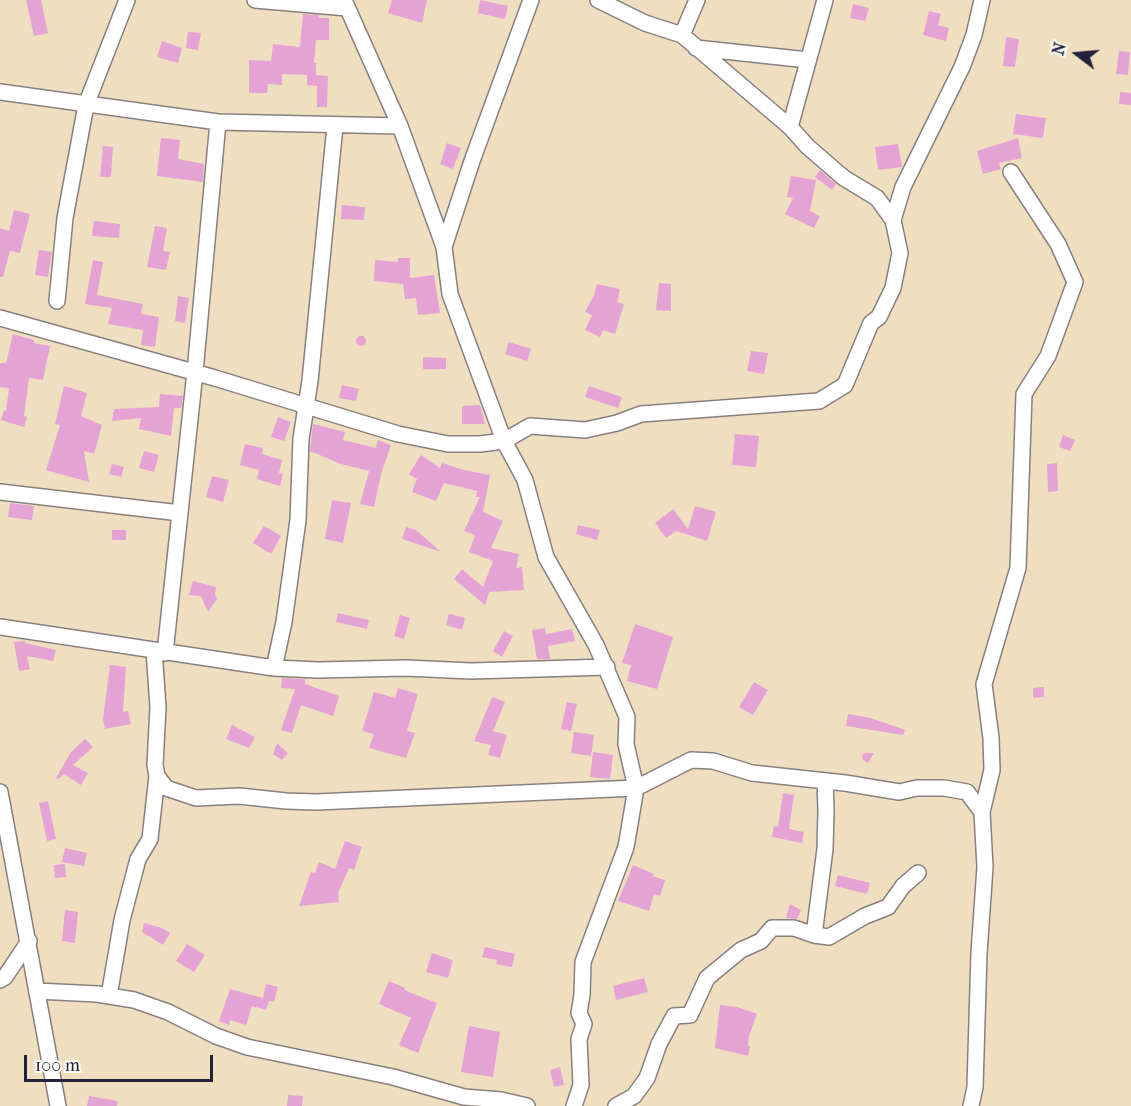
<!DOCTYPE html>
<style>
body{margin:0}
#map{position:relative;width:1131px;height:1106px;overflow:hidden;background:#efdfc0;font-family:"IM FELL French Canon",serif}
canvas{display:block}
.north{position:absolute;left:1047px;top:24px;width:60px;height:60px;-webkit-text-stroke:4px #fdfcf7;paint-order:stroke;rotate:286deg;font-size:16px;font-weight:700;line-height:24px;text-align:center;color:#22223b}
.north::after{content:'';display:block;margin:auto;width:21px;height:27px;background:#22223b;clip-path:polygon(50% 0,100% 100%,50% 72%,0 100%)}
.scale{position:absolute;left:24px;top:1055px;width:189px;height:27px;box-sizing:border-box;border:3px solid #22223b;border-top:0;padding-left:8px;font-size:18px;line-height:21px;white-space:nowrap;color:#22223b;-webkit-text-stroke:4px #fdfcf7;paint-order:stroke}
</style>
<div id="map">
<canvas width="1131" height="1106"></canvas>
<div class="north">N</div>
<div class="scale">100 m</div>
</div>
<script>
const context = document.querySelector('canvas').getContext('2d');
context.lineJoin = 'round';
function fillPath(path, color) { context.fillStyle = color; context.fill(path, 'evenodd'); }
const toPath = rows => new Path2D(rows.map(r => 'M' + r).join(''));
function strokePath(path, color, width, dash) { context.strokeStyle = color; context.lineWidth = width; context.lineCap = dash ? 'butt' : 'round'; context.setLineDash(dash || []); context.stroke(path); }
fillPath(toPath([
 [26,0,41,0,48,33,34,36],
 [392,0,427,0,422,23,388,13],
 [480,0,508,6,505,19,478,13],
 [853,4,869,8,865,21,850,18],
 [929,11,941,14,938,25,949,28,946,41,923,35],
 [303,14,319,15,318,18,329,18,329,40,316,40,314,63,316,63,316,75,328,76,327,107,317,107,317,86,307,85,307,75,282,74,282,85,268,84,267,93,249,93,249,60,271,61,273,44,300,47],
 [188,32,201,33,198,50,186,48],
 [1006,37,1019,39,1015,67,1003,66],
 [162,41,182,48,178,63,157,57],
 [1119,51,1130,52,1128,75,1116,74],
 [1120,92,1131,93,1131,105,1119,104],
 [1016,114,1046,118,1043,138,1013,134],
 [161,138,180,140,178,159,204,164,203,182,157,176],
 [1018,138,1022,158,999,163,1001,169,983,174,977,151],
 [447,143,461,148,453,169,440,164],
 [898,144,902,167,878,170,875,147],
 [103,146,113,147,111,177,100,177],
 [820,170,836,184,832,190,815,177],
 [791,176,816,180,810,211,820,216,814,228,785,214,793,198,787,197],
 [342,205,365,207,364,220,341,219],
 [14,210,30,214,20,253,10,251,3,277,0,277,0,228,9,231],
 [94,221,120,224,119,238,92,236],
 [155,226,167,228,163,251,170,252,166,270,147,267],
 [39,250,52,252,48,277,35,275],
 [398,258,410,258,410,278,434,275,440,313,418,315,416,298,405,299,403,284,374,281,375,260,398,262],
 [93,260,103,262,97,295,143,304,141,314,159,317,155,347,141,345,143,330,108,324,112,308,85,304],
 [659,283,671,284,671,311,656,310],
 [597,284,620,289,617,302,624,304,615,334,603,330,600,337,585,330,592,315,585,312,594,295],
 [178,296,189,298,185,323,175,321],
 [13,334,34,340,34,343,50,346,43,380,29,378,24,416,27,417,24,427,1,420,4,410,6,411,9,388,0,387,0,363,6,363],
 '356 341a5 5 0 1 1 10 0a5 5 0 1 1-10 0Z',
 [509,342,531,349,527,361,505,354],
 [751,351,768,353,764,374,747,371],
 [423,357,446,358,446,369,423,369],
 [342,385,359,389,356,401,339,398],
 [64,386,87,393,81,416,102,425,94,454,84,451,89,482,46,470,60,425,55,424],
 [589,386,622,397,618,408,585,397],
 [160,394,183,396,181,408,174,408,171,436,139,429,141,418,112,421,114,409,159,407],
 [480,405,485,424,462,424,462,406],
 [278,417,291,422,284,441,271,437],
 [313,424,345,432,343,440,376,448,378,440,391,445,381,474,374,507,360,504,369,471,341,464,310,451],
 [735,434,759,436,756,467,732,465],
 [1063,435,1075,440,1070,451,1059,447],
 [245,444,263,448,262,454,282,460,279,473,283,474,280,486,257,479,259,470,240,465],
 [144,451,159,455,154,472,139,468],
 [421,455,440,468,442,463,464,470,490,475,483,512,503,521,491,548,519,554,516,568,522,567,524,590,489,592,485,605,454,579,462,569,483,587,493,561,469,552,475,535,464,531,480,497,476,497,477,491,444,483,436,501,412,492,417,479,409,474],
 [1057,463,1058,491,1048,492,1047,464],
 [112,464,124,467,121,477,109,474],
 [212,476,229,480,223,502,206,497],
 [332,500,351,503,343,543,325,539],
 [10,503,34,506,32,520,8,517],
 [695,506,716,512,707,541,676,531,666,538,655,523,673,509,688,529],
 [578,525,600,530,597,540,576,534],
 [264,526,281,536,271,554,253,543],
 [406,527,416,530,441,552,402,539],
 [112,530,126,530,126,540,112,540],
 [193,581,216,587,215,594,217,599,208,612,201,596,189,595],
 [338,613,369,620,367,629,336,622],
 [449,614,465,618,462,630,446,625],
 [400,615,410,618,404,639,394,636],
 [635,624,673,637,657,689,627,681,631,665,622,663],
 [545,628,546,634,572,629,575,641,548,646,550,659,537,659,532,630],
 [504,631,513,636,502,657,493,651],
 [25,641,25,643,56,650,53,661,27,656,30,669,19,671,14,642],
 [110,665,126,667,123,712,128,711,131,724,105,729,103,719],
 [282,678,305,679,305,684,339,696,333,716,301,705,292,733,281,730,295,689,281,688],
 [754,682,768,690,753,715,739,707],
 [1044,687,1044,697,1033,698,1033,688],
 [398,688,418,694,407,731,415,733,406,758,369,748,374,734,362,731,374,692,395,698],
 [492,697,505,702,493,731,507,735,500,758,488,755,491,745,474,741],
 [567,702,577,704,571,731,561,729],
 [848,714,871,718,905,730,903,735,846,726],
 [232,725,255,737,249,748,226,739],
 [574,732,594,735,591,756,571,753],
 [85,739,93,747,73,765,88,773,81,785,64,774,58,779,56,778,71,752],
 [277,743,288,753,282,760,273,754],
 [593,752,613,755,610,779,590,777],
 [866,753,874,753,868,763,863,760,862,755],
 [783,793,794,795,789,829,804,832,802,843,772,837,774,826,778,827],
 [48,801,56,839,47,841,39,803],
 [345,841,362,847,354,870,349,868,338,893,339,902,299,906,311,872,315,873,319,862,335,869],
 [65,848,87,853,84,866,62,862],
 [65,864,66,877,55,878,54,865],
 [633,865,654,874,652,876,665,880,660,896,654,894,649,911,618,901],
 [838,875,870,883,867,894,835,886],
 [790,904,801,910,797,919,786,918],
 [65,910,78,912,75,943,62,941],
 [144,923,162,928,170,933,163,945,142,932],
 [187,944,205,955,194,972,176,961],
 [485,947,515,954,512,967,496,964,497,960,482,957],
 [432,953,453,960,448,978,426,972],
 [644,978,648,992,616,1000,613,986],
 [389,981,405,988,404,990,437,1003,418,1053,399,1045,411,1018,379,1004],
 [266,984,278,987,274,1002,269,1001,266,1010,252,1006,246,1025,230,1020,229,1025,219,1021,230,989,263,998],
 [720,1005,737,1007,757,1014,749,1036,748,1046,750,1046,748,1056,715,1048],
 [469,1026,500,1032,493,1077,461,1072],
 [560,1067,564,1085,554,1087,550,1070],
 [288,1095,303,1096,302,1106,287,1106],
 [89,1096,118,1101,117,1106,87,1106]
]), '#e5a3d5');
const minor = toPath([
 [255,0,347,8],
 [344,0,400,126,444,247,450,294,504,441,525,480,546,557,596,645,627,717,626,744,636,788,626,847,583,962,582,995,579,1013,584,1024,579,1039,581,1085,574,1106],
 [598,0,645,23,682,35,790,127,825,0],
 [682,35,697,0],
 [696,48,808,60],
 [0,92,218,122,400,126],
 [893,220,903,187,962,67,974,35,982,0],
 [444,247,472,161,531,0],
 [57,301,65,218,86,105,127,0],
 [0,318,215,378,398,434,448,444,480,444,504,441,530,426,585,430,617,423,641,414,819,401,845,385,871,323,879,317,893,288,900,253,893,220,877,198,844,178,808,147,790,127],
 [0,492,180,513],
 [0,627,274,668,318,670,406,668,471,671,607,667],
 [165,653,195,372,218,122],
 [274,668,284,622,298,520,301,439,310,381,335,126],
 [157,776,166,788,196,798,239,796,286,801,316,802,636,788,691,760,713,761,752,773,845,783,899,792,917,788,944,788,967,792,982,812],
 [0,792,58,1106],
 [814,935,829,937,865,916,888,907,903,886,918,873],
 [0,980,5,977,29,941],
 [37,991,97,994,134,1000,168,1012,216,1036,247,1047,393,1077,464,1097,501,1100,527,1106],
 [109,996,122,920,138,859,150,839,157,776,155,765,158,707,154,650],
 [616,1106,634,1096,647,1078,659,1044,674,1016,690,1015,707,978,741,950,761,941,772,928,794,928,814,935,825,849,826,810,825,781],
 [971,1106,975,1087,979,953,985,867,982,812,992,770,991,738,984,684,1018,568,1024,394,1048,356,1075,282,1058,244,1011,172]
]);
strokePath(minor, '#88807e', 18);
strokePath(minor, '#fff', 15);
</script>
